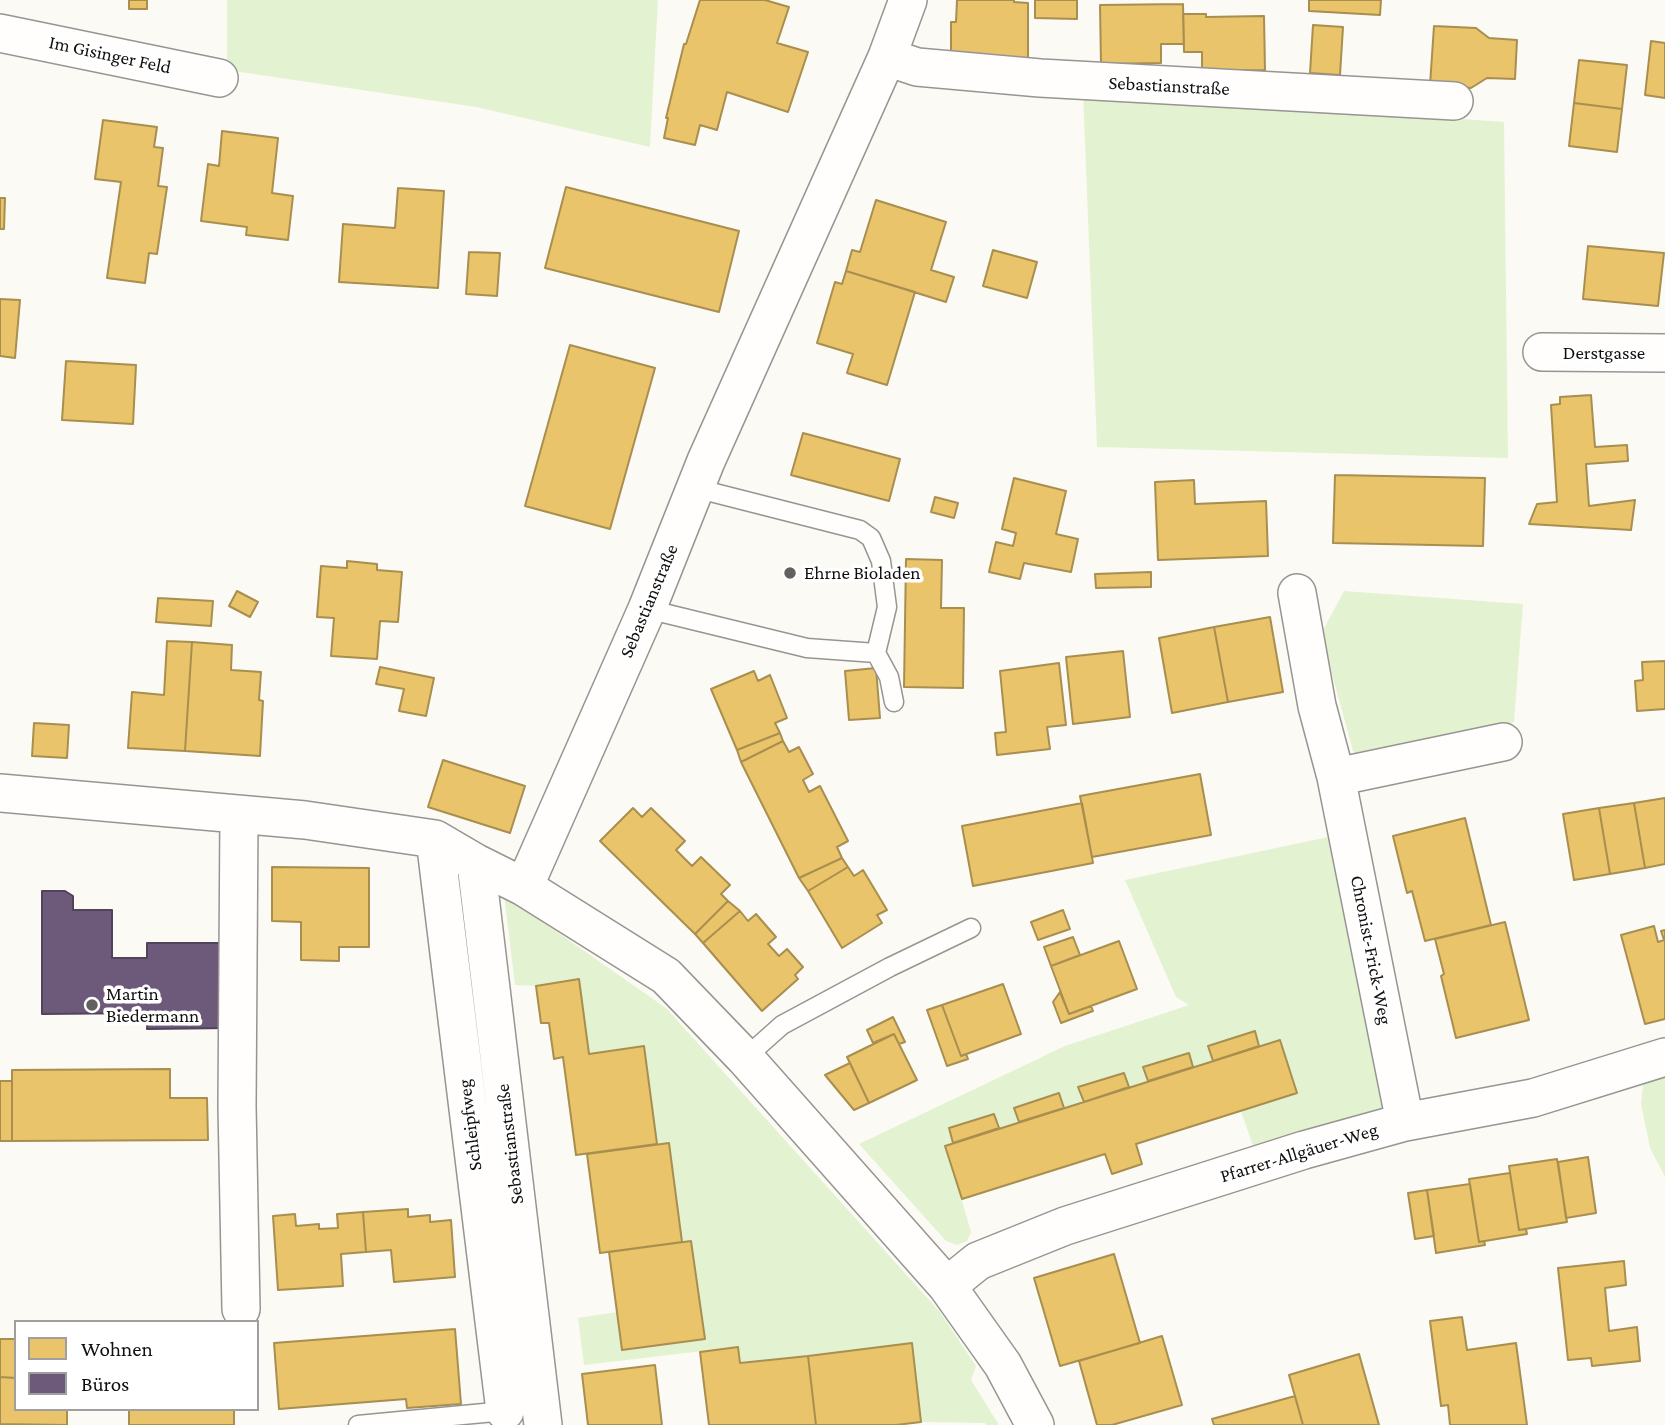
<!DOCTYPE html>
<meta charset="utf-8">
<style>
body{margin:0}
#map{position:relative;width:1665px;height:1425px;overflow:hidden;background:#fcfaf4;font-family:"Crimson Pro",serif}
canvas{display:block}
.legend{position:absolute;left:14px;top:1320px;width:245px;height:91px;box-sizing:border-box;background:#fff;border:2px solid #9f9f9f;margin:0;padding:9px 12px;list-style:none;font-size:21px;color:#0f0f0f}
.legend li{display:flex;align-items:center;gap:14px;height:35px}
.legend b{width:35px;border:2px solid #9f9f9f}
</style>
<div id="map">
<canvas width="1665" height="1425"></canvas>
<ul class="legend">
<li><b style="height:19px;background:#e9c46a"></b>Wohnen</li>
<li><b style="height:19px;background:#6d597a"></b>Büros</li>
</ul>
</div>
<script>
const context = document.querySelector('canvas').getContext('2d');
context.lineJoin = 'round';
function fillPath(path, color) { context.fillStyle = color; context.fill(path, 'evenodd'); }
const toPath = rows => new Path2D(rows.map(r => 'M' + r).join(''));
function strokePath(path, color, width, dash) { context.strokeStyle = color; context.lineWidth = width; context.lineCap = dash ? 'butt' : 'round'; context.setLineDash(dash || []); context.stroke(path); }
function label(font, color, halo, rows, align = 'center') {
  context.font = font + ' "Crimson Pro",serif'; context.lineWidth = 7; context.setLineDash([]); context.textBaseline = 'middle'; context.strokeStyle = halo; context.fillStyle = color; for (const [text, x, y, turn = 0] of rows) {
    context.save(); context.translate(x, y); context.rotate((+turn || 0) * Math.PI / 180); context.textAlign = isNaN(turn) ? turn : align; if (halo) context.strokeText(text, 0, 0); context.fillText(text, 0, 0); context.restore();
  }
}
fillPath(toPath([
 [227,0,658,0,650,147,476,107,227,70],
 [1083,92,1504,122,1508,458,1097,447],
 [1344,591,1523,604,1514,722,1355,758,1321,634],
 [1328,837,1393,1095,1381,1115,1255,1152,1241,1111,1297,1093,1280,1040,946,1145,971,1232,967,1241,957,1245,946,1241,859,1144,1065,1046,1189,1005,1176,997,1125,880],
 [504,895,666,1008,940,1312,976,1366,971,1380,999,1425,986,1425,985,1423,921,1422,912,1343,740,1363,737,1347,584,1365,578,1318,617,1312,623,1350,705,1339,691,1242,682,1242,669,1143,657,1144,644,1047,589,1054,578,979,536,986,515,985],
 [1665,1069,1665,1177,1650,1148,1641,1104,1643,1084,1652,1073]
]), '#e3f3d2');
const homes = toPath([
 [129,0,147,0,147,9,129,9,129,0],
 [700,0,765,0,789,7,777,43,808,52,788,112,727,92,717,130,700,125,695,145,664,138,668,118,666,118,684,44,686,44,700,0],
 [957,0,1014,0,1014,2,1028,3,1028,61,951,60,951,22,956,22,957,0],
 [1035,0,1077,0,1077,19,1035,18,1035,0],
 [1309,0,1381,0,1380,15,1309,11,1309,0],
 [1183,4,1184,44,1161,44,1161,63,1101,64,1100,5,1183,4],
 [1183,14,1206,14,1206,17,1264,16,1265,70,1202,71,1202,52,1184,52,1183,14],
 [1313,25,1343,27,1340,75,1310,73,1313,25],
 [1434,26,1476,28,1489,38,1517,40,1515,79,1487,78,1471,88,1430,85,1434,26],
 [1651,41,1665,43,1665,98,1645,95,1651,41],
 [1579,60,1627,65,1622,109,1574,103,1579,60],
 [1574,103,1622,109,1617,152,1569,146,1574,103],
 [103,120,157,127,154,147,163,148,158,186,167,187,157,254,149,253,145,283,107,278,121,182,95,179,103,120],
 [222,131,278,138,272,193,293,196,288,240,246,235,247,227,201,221,208,164,219,166,222,131],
 [566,187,739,231,719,312,545,268,566,187],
 [398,188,444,191,438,288,339,282,343,224,395,228,398,188],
 [0,198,5,198,4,229,0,229,0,198],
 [876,200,946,222,931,270,954,277,946,302,846,271,852,250,860,252,876,200],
 [1588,246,1664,253,1658,306,1583,299,1588,246],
 [993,250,1037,262,1027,298,983,286,993,250],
 [469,252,500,253,497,296,466,294,469,252],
 [846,271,915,292,887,385,847,373,853,354,817,343,835,282,842,284,846,271],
 [0,299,20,300,15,358,0,356,0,299],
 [570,345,655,368,610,529,525,506,570,345],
 [66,361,136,365,133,424,62,420,66,361],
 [1591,395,1595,447,1627,445,1628,461,1586,464,1589,506,1635,500,1631,530,1529,524,1537,504,1557,502,1551,405,1560,404,1560,397,1591,395],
 [803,433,900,459,889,501,791,475,803,433],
 [1335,475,1485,478,1483,546,1333,543,1335,475],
 [1014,478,1066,491,1056,534,1078,539,1071,572,1024,563,1020,579,989,572,996,542,1013,546,1016,533,1002,529,1014,478],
 [1194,480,1195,504,1266,501,1268,556,1158,560,1155,482,1194,480],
 [935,497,958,503,954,518,931,512,935,497],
 [906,559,942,560,941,608,964,608,963,688,904,687,906,559],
 [347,561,377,564,377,570,402,572,398,622,380,621,377,659,331,656,334,618,317,617,321,566,347,568,347,561],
 [1151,572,1151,587,1096,588,1095,574,1151,572],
 [237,591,258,602,250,617,229,606,237,591],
 [158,598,213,601,211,626,156,622,158,598],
 [1270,617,1283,692,1228,702,1214,627,1270,617],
 [1214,627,1228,702,1172,713,1159,638,1214,627],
 [167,641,192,642,185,751,128,748,132,692,164,695,167,641],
 [192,642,232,645,231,670,261,672,259,700,263,701,260,756,185,751,192,642],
 [1123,651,1130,717,1073,724,1066,657,1123,651],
 [1665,661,1665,709,1637,711,1635,681,1643,680,1642,662,1665,661],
 [1059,663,1066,725,1047,727,1050,749,997,755,995,733,1006,732,1000,671,1059,663],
 [380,667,434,678,426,716,399,711,404,689,376,684,380,667],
 [876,668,880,718,849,720,845,671,876,668],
 [754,671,758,681,770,675,787,718,775,723,780,733,737,750,711,689,754,671],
 [34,723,69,725,67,758,32,756,34,723],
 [780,733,783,741,741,762,737,750,780,733],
 [783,741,789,752,799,747,813,774,803,780,809,792,820,786,848,841,837,847,842,858,799,878,741,762,783,741],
 [443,760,525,786,510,833,428,807,443,760],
 [1200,774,1211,835,1092,857,1080,796,1200,774],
 [1665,798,1665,864,1645,868,1634,803,1665,798],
 [1082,803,1093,863,973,886,962,826,1082,803],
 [1634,803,1645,868,1610,874,1599,808,1634,803],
 [633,808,642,817,651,808,685,841,676,850,692,866,701,857,730,885,721,894,728,901,695,934,600,841,633,808],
 [1599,808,1610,874,1574,880,1563,814,1599,808],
 [1465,818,1491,925,1425,941,1412,891,1407,893,1393,836,1465,818],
 [842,858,848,867,808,891,799,878,842,858],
 [272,867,369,868,369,947,339,947,339,961,301,960,301,922,272,921,272,867],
 [848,867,854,876,863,870,887,910,877,915,882,923,842,948,808,891,848,867],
 [728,901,740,911,703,943,695,934,728,901],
 [1063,910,1070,929,1038,940,1031,922,1063,910],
 [740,911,748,921,756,914,776,937,768,944,779,956,787,949,803,967,795,975,798,979,762,1011,703,943,740,911],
 [1505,922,1529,1020,1456,1038,1441,976,1444,974,1435,939,1505,922],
 [1654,926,1658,942,1664,940,1661,931,1665,930,1665,1019,1645,1024,1621,935,1654,926],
 [1073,937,1080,955,1051,966,1044,947,1073,937],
 [1119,941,1137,989,1069,1014,1051,966,1119,941],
 [579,979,589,1054,644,1046,657,1144,576,1155,563,1057,554,1059,549,1023,541,1023,536,986,579,979],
 [1003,984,1021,1034,961,1056,942,1005,1003,984],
 [1060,992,1069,1014,1091,1006,1093,1011,1061,1023,1053,1002,1060,992],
 [942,1005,961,1056,966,1054,968,1059,947,1066,927,1010,942,1005],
 [893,1017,905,1042,899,1044,894,1034,873,1043,867,1030,893,1017],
 [1255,1031,1259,1046,1213,1061,1208,1046,1255,1031],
 [894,1034,917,1080,869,1103,847,1057,894,1034],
 [1280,1040,1297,1093,1136,1144,1142,1164,1112,1174,1105,1154,962,1199,945,1146,1280,1040],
 [1189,1053,1193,1067,1148,1081,1143,1067,1189,1053],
 [850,1063,869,1103,854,1110,825,1075,850,1063],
 [170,1069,170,1098,207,1098,208,1140,12,1141,12,1070,170,1069],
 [1124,1073,1129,1087,1084,1102,1078,1087,1124,1073],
 [0,1081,12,1081,12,1141,0,1141,0,1081],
 [1059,1093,1064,1108,1019,1122,1014,1108,1059,1093],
 [994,1114,999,1128,953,1143,949,1128,994,1114],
 [669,1143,682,1242,600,1253,587,1154,669,1143],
 [1588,1157,1596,1213,1566,1218,1558,1162,1588,1157],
 [1557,1159,1567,1222,1519,1230,1509,1166,1557,1159],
 [1510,1173,1519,1230,1526,1229,1527,1234,1479,1242,1469,1179,1510,1173],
 [1470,1184,1479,1242,1484,1241,1485,1245,1436,1253,1427,1190,1470,1184],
 [1427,1190,1434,1236,1415,1239,1408,1193,1427,1190],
 [408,1209,408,1217,430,1215,430,1222,451,1220,455,1277,394,1282,391,1250,366,1252,363,1212,408,1209],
 [363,1212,366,1252,341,1254,343,1286,278,1290,273,1216,295,1214,296,1226,319,1224,319,1229,338,1228,337,1214,363,1212],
 [691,1241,705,1339,622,1350,609,1252,691,1241],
 [1114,1254,1140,1343,1060,1366,1034,1278,1114,1254],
 [1624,1261,1626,1285,1605,1288,1609,1331,1637,1327,1640,1361,1592,1366,1591,1358,1568,1360,1558,1268,1624,1261],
 [1462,1317,1467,1350,1516,1343,1527,1425,1450,1425,1448,1405,1441,1406,1430,1321,1462,1317],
 [455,1329,461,1404,407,1408,406,1399,279,1409,274,1343,455,1329],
 [1162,1336,1182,1405,1112,1425,1097,1425,1079,1361,1162,1336],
 [0,1339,16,1339,16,1378,0,1377,0,1339],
 [912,1343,921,1422,896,1425,816,1425,808,1356,912,1343],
 [738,1347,740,1363,808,1356,816,1425,709,1425,700,1352,738,1347],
 [1359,1354,1379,1425,1303,1425,1289,1375,1359,1354],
 [655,1365,662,1425,588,1425,582,1374,655,1365],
 [0,1377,16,1378,16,1409,67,1409,67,1425,0,1424,0,1377],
 [1295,1396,1303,1425,1214,1425,1212,1419,1295,1396],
 [129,1409,234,1409,234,1425,129,1425,129,1409]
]);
fillPath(homes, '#e9c46a');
strokePath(homes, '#a88e4f', 2);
const offices = toPath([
 [42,891,65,891,73,896,73,910,112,910,112,958,147,958,147,943,228,943,229,1028,147,1029,148,1013,42,1014,42,891]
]);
fillPath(offices, '#6d597a');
strokePath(offices, '#51435a', 2);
const service = toPath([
 [647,609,807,648,876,653,887,607,881,561,871,538,860,530,695,488],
 [876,653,889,677,894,702],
 [745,1058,782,1025,890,967,971,928],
 [358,1425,505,1411,505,1415]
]);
const minor = toPath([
 [0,33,219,78],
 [887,57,917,67,1040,78,1454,101],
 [1542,352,1665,353],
 [1297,593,1317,706,1336,777,1405,1122],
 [1336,777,1503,742],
 [0,793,305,820,435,839,476,863,524,887,666,976,745,1058,947,1286,1003,1365,1035,1425],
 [239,815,237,1106,241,1309],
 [435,839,505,1411],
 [476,863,543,1425],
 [524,887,647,609,706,461,887,57,908,0],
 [947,1286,978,1261,1065,1226,1304,1150,1405,1122,1533,1098,1665,1057]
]);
strokePath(service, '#969592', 21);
strokePath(minor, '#969592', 40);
strokePath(service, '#fffefd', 18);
strokePath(minor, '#fffefd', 37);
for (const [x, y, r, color] of [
 [790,573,7,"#62615f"],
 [92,1005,7,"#62615f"]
]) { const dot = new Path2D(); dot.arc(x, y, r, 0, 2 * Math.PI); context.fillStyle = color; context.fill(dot); strokePath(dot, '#fff', 2.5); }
label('19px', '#0f0f0f', '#fff', [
 ["Im Gisinger Feld",110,55,12],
 ["Sebastianstraße",1169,86,3],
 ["Derstgasse",1604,353],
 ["Sebastianstraße",649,601,-67],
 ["Chronist-Frick-Weg",1371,950,79],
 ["Schleipfweg",470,1125,-97],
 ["Sebastianstraße",510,1144,-97],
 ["Pfarrer-Allgäuer-Weg",1299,1153,-17]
]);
label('19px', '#0f0f0f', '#fff', [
 ["Ehrne Bioladen",804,573],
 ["Martin",106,994],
 ["Biedermann",106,1016]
], 'left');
</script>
